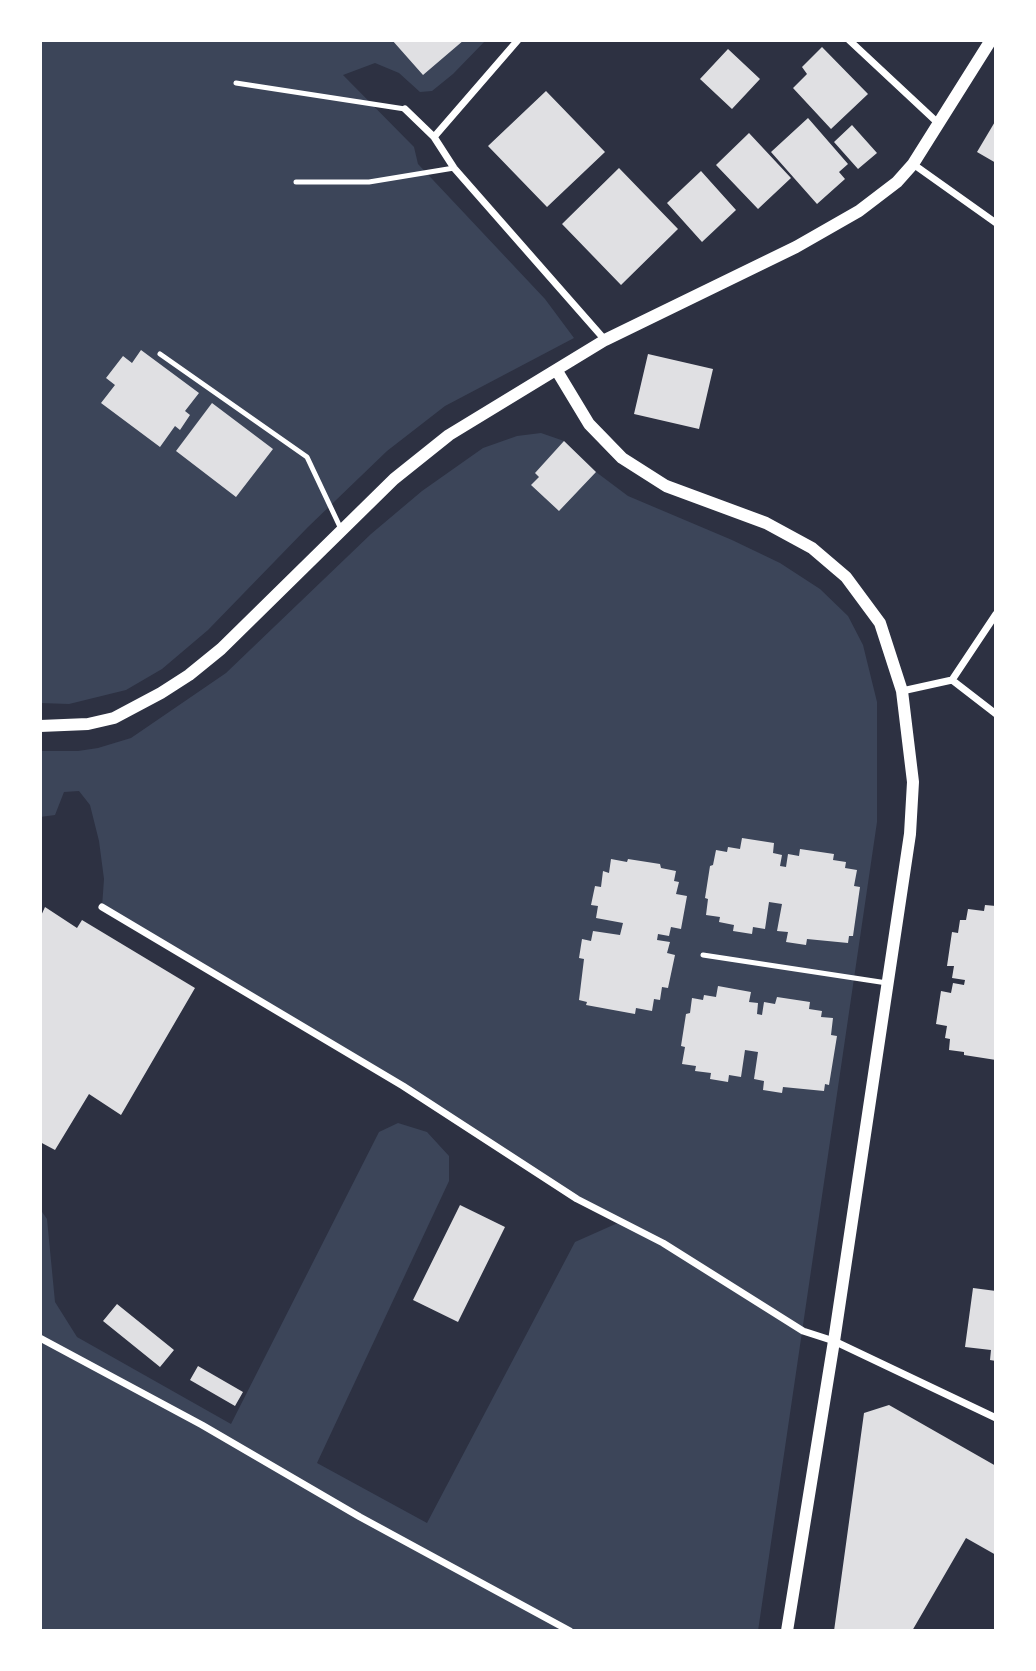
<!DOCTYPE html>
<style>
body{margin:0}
#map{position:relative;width:1036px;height:1671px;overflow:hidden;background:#2d3142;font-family:"Varela Round",sans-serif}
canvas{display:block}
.frame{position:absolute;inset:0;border:42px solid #fff;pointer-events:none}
</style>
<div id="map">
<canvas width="1036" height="1671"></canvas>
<div class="frame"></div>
</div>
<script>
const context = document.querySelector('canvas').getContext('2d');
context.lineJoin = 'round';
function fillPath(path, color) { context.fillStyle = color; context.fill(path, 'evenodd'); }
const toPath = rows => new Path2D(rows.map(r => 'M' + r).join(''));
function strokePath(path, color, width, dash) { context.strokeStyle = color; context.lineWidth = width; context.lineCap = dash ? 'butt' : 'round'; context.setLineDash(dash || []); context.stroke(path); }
fillPath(toPath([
 [40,40,486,40,453,74,432,91,420,92,399,73,375,63,343,75,414,147,418,164,545,299,574,338,445,406,387,451,308,527,208,630,162,669,126,690,69,704,40,703],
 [541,433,564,441,596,472,628,496,732,540,780,563,820,589,848,616,863,645,877,702,877,822,758,1631,40,1631,40,1209,47,1219,55,1302,77,1337,231,1424,379,1132,398,1123,427,1132,449,1156,449,1181,317,1463,427,1523,575,1242,620,1222,102,907,104,879,99,841,90,805,79,791,64,792,55,815,40,817,40,751,78,751,98,748,131,738,226,673,371,534,422,491,483,448,517,436]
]), '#3c4559');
fillPath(toPath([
 [392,40,464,40,423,75],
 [822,47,868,94,831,129,793,88,807,74,802,67],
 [728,49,760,79,732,109,700,79],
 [546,91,605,152,547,207,488,146],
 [808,118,848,164,839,172,845,179,817,204,771,152],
 [996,120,996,163,977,152],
 [852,125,877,153,858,169,834,142],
 [749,133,791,178,758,209,716,165],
 [619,168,678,229,621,285,562,224],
 [701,171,736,210,702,242,667,203],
 [141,350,199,393,185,411,190,415,180,430,175,426,160,447,101,403,115,385,106,378,123,356,132,363],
 [648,354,713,369,699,429,634,414],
 [212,403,273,449,236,497,176,451],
 [564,441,596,472,559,511,531,485,539,477,535,473],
 [742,838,774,843,773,853,782,855,780,866,786,867,788,854,799,856,800,849,834,854,833,860,846,862,845,868,857,870,854,886,860,887,853,936,849,936,848,943,807,939,806,945,786,942,788,932,777,931,782,904,769,902,765,929,753,927,752,934,733,931,734,925,719,922,720,917,706,915,708,899,705,898,710,866,713,865,716,850,727,852,728,847,740,849],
 [611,859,627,862,628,859,660,864,661,868,676,871,674,881,679,882,676,894,687,896,681,929,671,927,669,936,658,934,657,940,670,942,667,953,675,955,668,988,662,987,660,1000,654,999,652,1011,636,1008,635,1014,586,1005,587,1002,579,1000,584,959,579,958,582,939,591,941,593,931,620,935,623,923,596,918,598,906,591,905,595,886,601,887,603,871,609,873],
 [985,905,996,906,996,1060,964,1055,964,1052,949,1050,950,1039,945,1038,947,1026,936,1024,941,991,951,993,953,983,964,985,965,980,952,978,954,966,947,966,952,932,958,933,960,920,966,920,968,909,984,911],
 [45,907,77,928,82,920,195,988,121,1115,89,1094,55,1150,40,1142,40,918],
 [718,986,751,992,749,1002,758,1003,757,1014,762,1015,764,1002,775,1004,777,997,810,1002,809,1009,822,1011,821,1017,833,1018,831,1035,837,1036,829,1085,825,1084,824,1091,783,1087,782,1093,763,1090,764,1081,754,1079,758,1052,745,1050,741,1077,729,1075,728,1082,710,1079,711,1073,695,1071,696,1066,682,1064,685,1047,681,1046,686,1014,690,1013,692,998,703,1000,704,995,716,997],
 [460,1205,505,1227,458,1322,413,1300],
 [973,1288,996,1291,996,1361,990,1360,991,1350,965,1347],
 [117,1304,174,1350,160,1367,103,1321],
 [198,1366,243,1392,235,1406,190,1380],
 [889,1405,996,1466,996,1555,966,1538,912,1631,834,1631,864,1413]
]), '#e0e0e3');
strokePath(toPath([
 [236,83,405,109],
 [296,182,369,182,454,168],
 [160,354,307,457,341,529],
 [703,955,887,983]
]), '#fff', 5);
strokePath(toPath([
 [849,40,939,124],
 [405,109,434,137,454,168,605,340],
 [434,137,518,40],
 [913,164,996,223],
 [952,680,996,614],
 [902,691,952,680,996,714],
 [102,907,403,1086,577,1199,663,1243,803,1331,834,1341,996,1418],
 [40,1338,202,1425,360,1517,570,1631]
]), '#fff', 7);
strokePath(toPath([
 [557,371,589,424,622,458,666,486,766,523,812,548,846,577,880,623,902,691,913,782,910,834,834,1341,787,1631],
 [40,726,88,724,114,718,161,693,189,675,221,649,394,479,449,435,605,340,796,247,859,211,897,182,913,164,991,40]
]), '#fff', 12);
</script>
